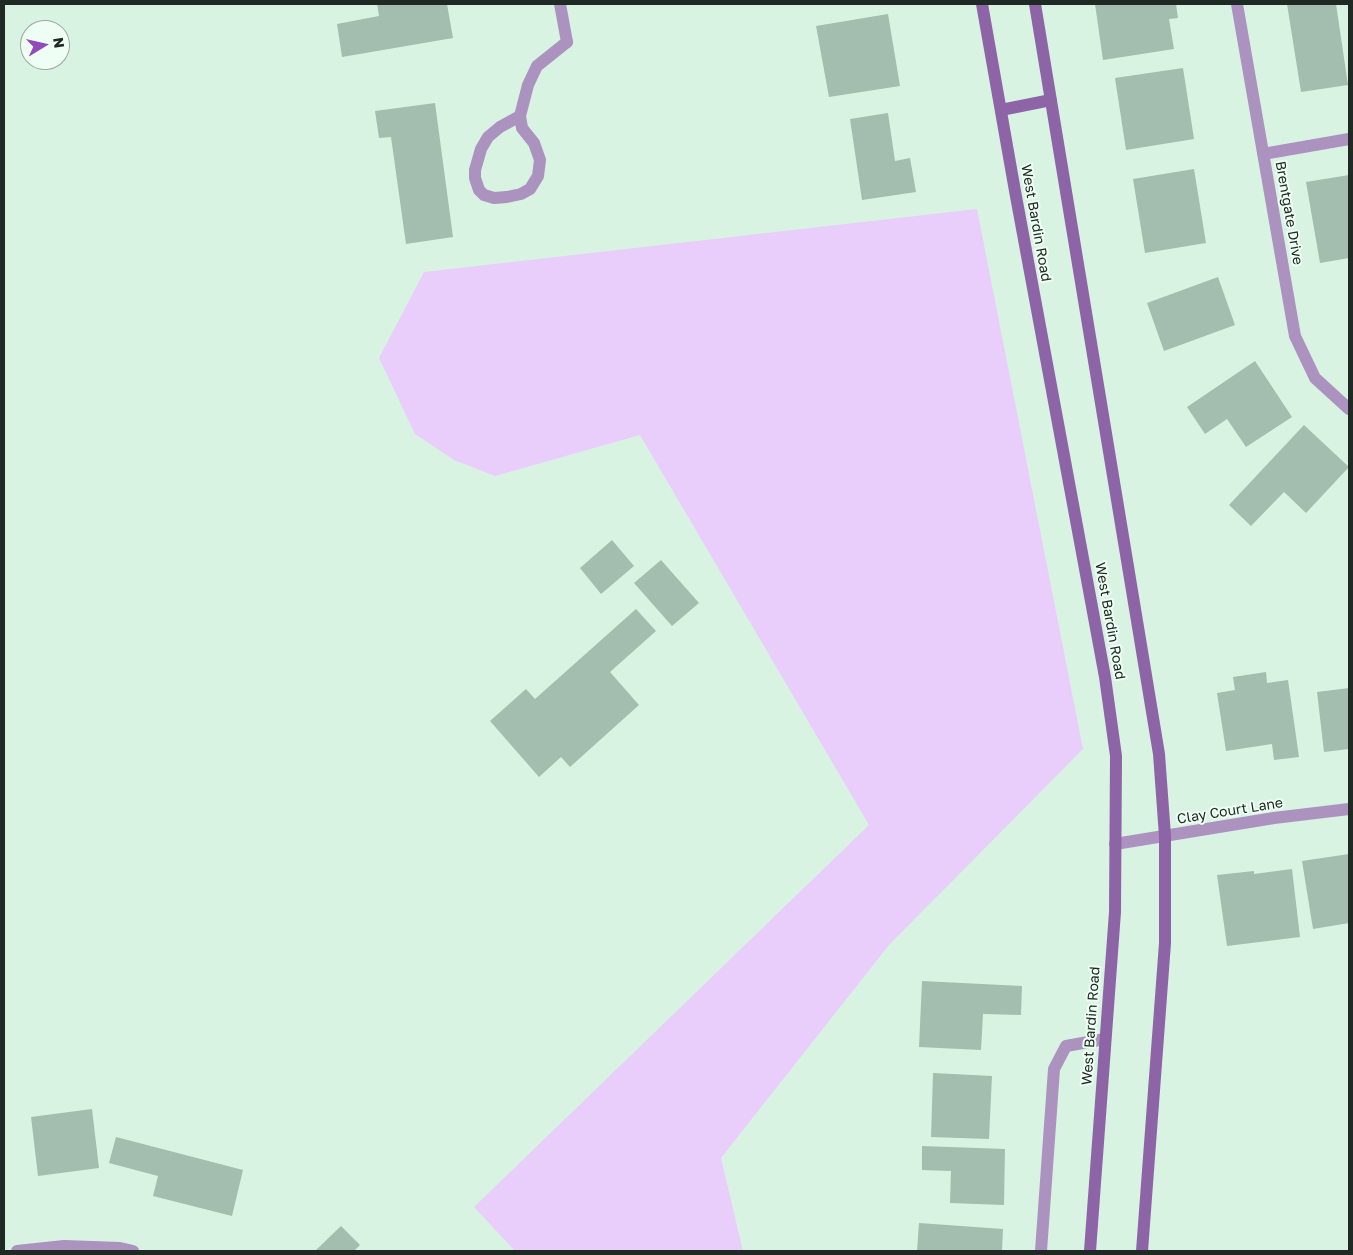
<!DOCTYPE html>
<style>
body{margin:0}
#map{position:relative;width:1353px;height:1255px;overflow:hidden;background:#d9f3e3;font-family:"Golos Text",sans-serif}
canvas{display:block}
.frame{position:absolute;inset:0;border:5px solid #202a24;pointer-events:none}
.north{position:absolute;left:20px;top:20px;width:50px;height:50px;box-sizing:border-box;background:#eefef4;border:1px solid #9ca9a1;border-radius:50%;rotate:81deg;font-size:14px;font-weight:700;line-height:20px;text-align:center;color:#202a24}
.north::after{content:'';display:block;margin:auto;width:18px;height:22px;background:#934abd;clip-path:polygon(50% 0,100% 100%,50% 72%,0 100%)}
</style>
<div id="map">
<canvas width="1353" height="1255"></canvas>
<div class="frame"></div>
<div class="north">N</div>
</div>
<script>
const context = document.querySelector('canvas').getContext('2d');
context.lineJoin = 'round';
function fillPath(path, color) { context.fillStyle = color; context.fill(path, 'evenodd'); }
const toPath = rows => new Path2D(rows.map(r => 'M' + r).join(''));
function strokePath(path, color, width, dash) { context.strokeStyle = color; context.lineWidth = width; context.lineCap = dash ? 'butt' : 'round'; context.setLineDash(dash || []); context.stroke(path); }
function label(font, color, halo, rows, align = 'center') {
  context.font = font + ' "Golos Text",sans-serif'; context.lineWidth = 4; context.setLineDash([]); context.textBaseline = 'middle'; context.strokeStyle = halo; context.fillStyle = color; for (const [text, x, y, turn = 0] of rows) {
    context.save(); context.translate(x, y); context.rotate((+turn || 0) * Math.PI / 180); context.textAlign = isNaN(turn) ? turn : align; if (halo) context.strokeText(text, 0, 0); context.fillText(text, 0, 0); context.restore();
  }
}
fillPath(toPath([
 [977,209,1083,749,889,945,721,1158,743,1251,515,1251,474,1207,869,825,640,435,495,476,454,460,415,434,379,358,424,272]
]), '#e9cefc');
fillPath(toPath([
 [377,4,447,4,453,38,342,57,337,24,379,16],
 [1095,4,1176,4,1178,18,1169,19,1174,49,1103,60],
 [1287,4,1336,4,1348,85,1301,92],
 [888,14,900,86,829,97,816,26],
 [1183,68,1194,139,1126,150,1115,78],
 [435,103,453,237,406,244,391,137,379,138,375,111],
 [888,113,895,161,910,158,916,192,862,200,850,119],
 [1194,169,1206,243,1145,253,1133,179],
 [1349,175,1349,258,1320,263,1306,182],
 [1218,277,1235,325,1164,351,1147,303],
 [1255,361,1292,417,1246,447,1227,419,1205,434,1187,407],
 [1304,425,1349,467,1306,513,1284,492,1251,526,1229,505],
 [612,540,634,566,601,594,580,568],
 [661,560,699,603,672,626,634,583],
 [636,609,656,631,610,672,639,705,570,767,561,757,539,777,490,721,526,689,535,699],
 [1266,672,1267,683,1288,680,1299,757,1274,760,1272,744,1226,751,1217,693,1235,690,1233,677],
 [1349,688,1349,749,1324,752,1317,692],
 [1349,854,1349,923,1313,929,1302,861],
 [1292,869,1300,937,1227,946,1217,875,1254,871,1254,874],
 [922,981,1022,986,1021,1015,983,1014,981,1050,919,1047],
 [933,1073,992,1076,989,1139,931,1137],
 [92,1109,99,1168,38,1176,31,1117],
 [116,1137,243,1170,232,1216,153,1196,158,1176,109,1163],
 [922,1146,1005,1149,1004,1205,950,1203,951,1171,922,1170],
 [919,1223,1003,1229,1002,1251,917,1251],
 [341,1226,360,1245,354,1251,315,1251]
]), '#a3bdae');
strokePath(toPath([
 [520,116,500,127,488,137,481,149,475,170,475,178,479,190,484,195,494,198,507,197,521,194,530,189,538,176,540,160,534,143,522,128,520,116,528,85,537,66,567,42],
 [1041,1251,1054,1069,1066,1046,1105,1039]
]), '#ac92be', 12);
strokePath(toPath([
 [560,4,567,42],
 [1237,4,1295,336,1315,378,1349,409],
 [1263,154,1349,139],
 [1115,844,1274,818,1349,809],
 [17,1251,64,1246,120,1248,133,1251]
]), '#ac92be', 12);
strokePath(toPath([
 [982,4,1015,191,1105,677,1116,756,1115,912,1090,1251],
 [1035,4,1159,754,1165,836,1165,943,1142,1251],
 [1001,110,1051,100]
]), '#8d65a6', 12);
label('14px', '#202a24', '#eefef4', [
 ["Brentgate Drive",1289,213,80],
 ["West Bardin Road",1036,223,80],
 ["West Bardin Road",1110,621,80],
 ["Clay Court Lane",1230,811,-9],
 ["West Bardin Road",1091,1026,-86]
]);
</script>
